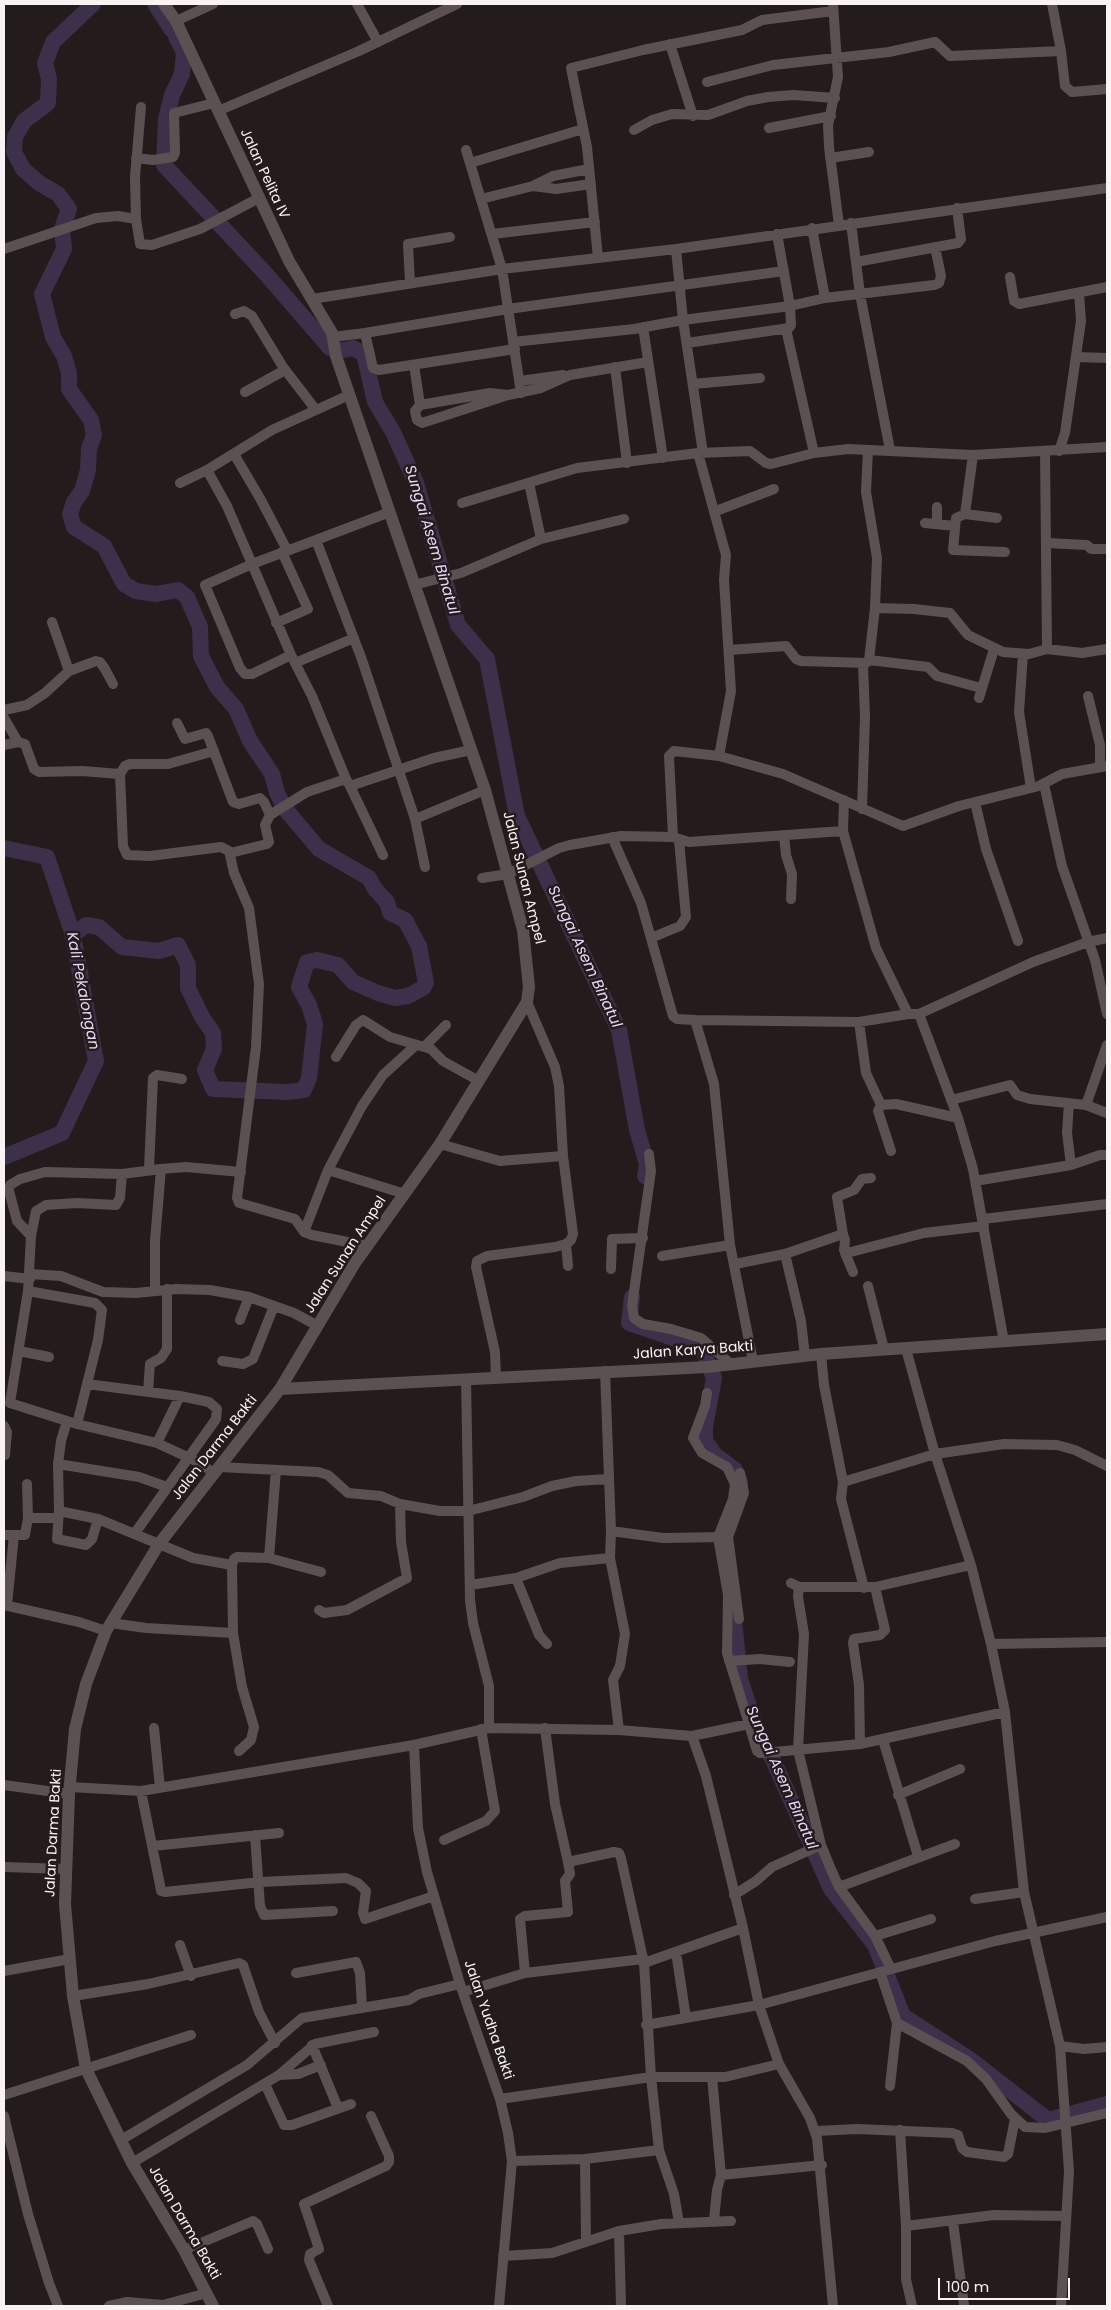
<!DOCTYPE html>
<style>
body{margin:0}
#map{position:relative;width:1111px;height:2310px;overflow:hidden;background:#241b1c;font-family:Poppins,sans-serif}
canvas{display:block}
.frame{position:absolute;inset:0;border:5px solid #f9f3f3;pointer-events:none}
.scale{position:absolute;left:938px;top:2278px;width:132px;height:22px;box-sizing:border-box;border:2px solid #f9f3f3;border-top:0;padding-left:6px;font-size:15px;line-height:18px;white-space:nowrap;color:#f9f3f3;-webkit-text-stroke:4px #241b1c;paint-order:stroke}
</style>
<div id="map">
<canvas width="1111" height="2310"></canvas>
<div class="frame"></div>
<div class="scale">100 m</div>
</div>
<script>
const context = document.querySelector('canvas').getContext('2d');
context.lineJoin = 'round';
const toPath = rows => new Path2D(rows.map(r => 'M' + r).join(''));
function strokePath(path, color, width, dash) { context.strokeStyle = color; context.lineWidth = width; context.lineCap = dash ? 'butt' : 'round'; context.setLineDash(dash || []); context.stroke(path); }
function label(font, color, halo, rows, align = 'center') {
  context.font = font + ' Poppins,sans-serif'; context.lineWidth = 5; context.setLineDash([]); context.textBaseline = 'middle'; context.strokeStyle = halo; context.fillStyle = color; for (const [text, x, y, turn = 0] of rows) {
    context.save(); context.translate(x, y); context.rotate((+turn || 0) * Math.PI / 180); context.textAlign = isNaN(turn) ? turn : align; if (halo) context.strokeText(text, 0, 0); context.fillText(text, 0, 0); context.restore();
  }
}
strokePath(toPath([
 [155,4,171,29],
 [176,37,184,52,182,74,172,95,166,119,164,165,266,274,330,348,339,351,353,348,364,354,375,402,393,432,416,483,458,625,487,659,517,816,619,1030,637,1130,647,1164,645,1176],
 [4,848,47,857,73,935,96,1061,62,1133,4,1157],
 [73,935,86,925,99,927,122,947,159,951,178,945,188,965,188,988,202,1017,213,1033,214,1049,205,1070,213,1089,287,1092,304,1090,309,1078,315,1024,309,1005,299,987,307,962,317,960,338,965,353,982,378,993,395,998,408,996,423,988,426,983,419,946,405,920,390,913,387,902,375,889,369,878,319,849,286,810,277,793,272,774,250,741,236,709,217,687,201,656,200,627,187,597,178,590,156,594,136,591,124,584,104,546,74,527,70,514,74,502,82,491,88,470,89,449,94,435,91,420,69,389,69,373,64,356,53,337,42,294,64,249,62,229,69,209,58,194,39,183,23,169,14,152,15,137,24,121,48,103,49,79,45,63,53,42,93,4],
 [632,1297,629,1323,702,1348,714,1378,705,1427,705,1441,715,1455,735,1470,740,1482,740,1493],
 [732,1599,740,1679,757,1730,773,1760,831,1889,875,1945,903,2016,971,2060,1048,2120,1107,2104]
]), '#3d304a', 16);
strokePath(toPath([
 [357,4,378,42],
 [833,4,838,77,828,125,829,147,839,225],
 [1052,4,1061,51,1065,86,1072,92,1107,89],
 [176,21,213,4],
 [670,44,693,116],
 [707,82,773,65,889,52,935,42,950,56,1061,51],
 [141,107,135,177,136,219,140,244,152,245,200,229,259,198],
 [218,111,359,51,457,4],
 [769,128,831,116],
 [634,130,652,120,672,114,708,115,747,101,768,97,793,95,835,98],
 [466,150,502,269,521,393],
 [136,158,153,160,173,157,175,153,174,113,214,103],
 [830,158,869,152],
 [470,163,583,129],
 [533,186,553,176,589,169],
 [481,199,533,186,556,189,591,184],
 [851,223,860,294,890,450],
 [812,228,825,298],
 [492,234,595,222],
 [4,249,96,218,118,216,136,219],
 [676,249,683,320,703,453],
 [598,258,587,147,571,68,643,50,742,30,762,20,833,11],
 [856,262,958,243,961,239,957,208],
 [1010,277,1014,301,1019,304,1107,287],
 [410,283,408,244,450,237],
 [312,299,502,269,676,249,1107,188],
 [235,314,244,311,252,316,283,367,316,410],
 [643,327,663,458],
 [786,329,814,453],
 [365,333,508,309,784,271],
 [333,337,365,333,373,368,379,370,515,349],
 [513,342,634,329,683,320,790,306,777,234],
 [687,343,789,328,791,325,790,306,825,298,934,285,939,283,941,276,935,247],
 [1076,357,1107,358],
 [414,365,420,405],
 [615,367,627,463],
 [520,381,563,375],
 [693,384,760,378],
 [245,392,285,370],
 [508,395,490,393,420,405,415,411,417,420,422,423,508,395,541,388,570,375,648,362],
 [868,450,866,492,877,558,875,608,914,609,950,613,968,635,1003,652,1029,654,1047,649,1082,653,1107,649],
 [1045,451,1047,649],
 [1059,451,1065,433,1081,321,1079,293],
 [698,453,726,555,724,580,731,691,719,756],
 [234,454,261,500,287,550],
 [973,455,965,514,997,518],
 [207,470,227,506,252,564,205,585,240,668,245,674,252,674,291,655],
 [180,483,207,470,272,430,349,395],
 [462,503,577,468,698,453,750,451,766,463,771,464,814,453,848,449,973,455,1107,447],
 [716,511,774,489],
 [965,514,956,518,953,550,1005,552],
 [925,523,955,526],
 [937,524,937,507],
 [541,539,624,519],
 [316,540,390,512],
 [1047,543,1087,545,1091,549,1107,549],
 [414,585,461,573,541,539,529,483],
 [52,622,69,671],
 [276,623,308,609,282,552],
 [729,650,786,646,796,659,801,661,866,663,869,660,875,608],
 [1023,654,1019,712,1031,788],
 [869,660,928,667,937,676,981,688],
 [295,663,354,638],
 [1088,696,1100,745,1100,767],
 [979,698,994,649],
 [4,710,27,705,45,693,69,671,96,661,100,662,105,669,113,684],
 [4,718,18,742],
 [177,723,185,739,206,733,208,736,233,802,239,804,260,798,264,802,270,815],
 [4,745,18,742,25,744,34,769,39,772,82,771,120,774,123,846,127,855,150,856,221,847,229,851,234,873,249,908,259,984,256,1047,237,1198,239,1203,243,1204,295,1219,304,1232,312,1235,368,1246],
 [120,774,125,766,130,764,168,764,214,751],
 [346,779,312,696,291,655,252,564,316,540,361,657,415,819],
 [1044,784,1062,866,1095,960,1107,1014],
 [350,786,383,855],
 [975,802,986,849,1018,941],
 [862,809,865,717,863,664],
 [843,831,844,800],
 [784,835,786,855,792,874,791,899],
 [612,837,641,903,673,1016,677,1019,695,1020,714,1084,730,1245,753,1361],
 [673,837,689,842,843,831,876,948,908,1014,919,1014,1033,962,1088,942,1107,938],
 [230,853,267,844,269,842,265,825,270,815,307,792,346,779,350,786,434,758,471,750],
 [425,867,415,819,485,790],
 [482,878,508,874,559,848,570,845,621,836,673,837,669,756,674,751,719,756,783,774,903,826,959,806,1039,786,1062,774,1107,766],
 [651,938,680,926,686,917,679,840],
 [919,1014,958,1118,973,1169,1004,1342],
 [695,1020,859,1022,908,1014],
 [859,1022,866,1073,881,1105],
 [424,1047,446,1025],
 [336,1057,356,1025,363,1020,390,1037,431,1049,443,1061,479,1081],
 [951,1100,1010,1085,1017,1095,1030,1099,1086,1105,1107,1113],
 [1069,1103,1067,1133,1071,1165],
 [1086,1105,1107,1045],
 [440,1144,500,1161,563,1156],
 [891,1151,878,1111,881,1105,896,1104,958,1118],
 [649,1154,651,1171,632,1306,634,1318,643,1324,671,1329,701,1338,732,1365],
 [149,1169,153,1078,157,1075,182,1079],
 [328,1170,405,1194],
 [122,1174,120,1198,116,1205,77,1203,46,1205,36,1211,31,1236,28,1291,95,1303,102,1310,98,1340,77,1424,157,1443,198,1462,214,1473],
 [975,1181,1071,1165,1100,1155,1107,1155],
 [983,1219,1107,1204],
 [304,1232,328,1170,362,1106,383,1075,416,1045],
 [843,1234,837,1197,854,1190,862,1179,871,1178],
 [31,1236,17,1221,9,1191,10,1185,20,1179,45,1172,122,1174,161,1169],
 [566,1244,568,1266],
 [845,1253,853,1272],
 [785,1254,801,1321,805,1356],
 [662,1256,730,1245],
 [735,1264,785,1254,843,1234,845,1240,844,1250,847,1253,924,1233,984,1226],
 [611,1269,612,1239,643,1238],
 [30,1274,61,1276,103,1292,136,1293,176,1289,210,1290,249,1297,294,1313,318,1326],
 [4,1276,30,1279],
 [868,1286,884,1349],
 [155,1290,155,1241,161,1169,186,1167,241,1172],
 [28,1291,10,1403,67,1421],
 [240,1320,249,1297],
 [906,1349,935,1454,971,1565,991,1644,1005,1712,1024,1892,1060,2046,1069,2171,1061,2306],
 [19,1351,49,1357],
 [821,1354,824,1385,843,1482,935,1454,1004,1444,1057,1445,1075,1450,1107,1466],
 [222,1361,243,1364,253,1359,274,1306],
 [605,1371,611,1531,610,1558,625,1634,620,1666,613,1680,619,1730],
 [496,1377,495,1352,476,1267,477,1261,487,1256,555,1247,566,1244,571,1240,573,1234,563,1156,559,1086,555,1067,527,1002],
 [466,1379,470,1600,473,1623,489,1686,489,1728,619,1730,692,1736,706,1776,743,1928,759,2005,779,2064,810,2118,817,2138,833,2306],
 [87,1384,180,1396,209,1402,217,1409,216,1419,135,1533],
 [148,1392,150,1364,161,1358,167,1349,167,1289],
 [707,1393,705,1406,693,1438,702,1453,727,1467,735,1484,733,1499,718,1537,728,1595,727,1653,749,1724],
 [77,1424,67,1421,61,1441,58,1464,59,1511,57,1539,86,1545,92,1539,98,1519],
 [4,1426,7,1432,5,1455],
 [157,1443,180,1396],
 [58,1464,139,1477,167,1487],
 [219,1467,318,1472,328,1475,348,1493,381,1496,400,1504,440,1511,468,1511,523,1497,552,1486,576,1481,608,1479],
 [843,1482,841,1499,864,1588],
 [27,1484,28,1518],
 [59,1511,98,1519,193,1558,232,1565,233,1633],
 [611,1531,663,1538,724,1537],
 [4,1535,25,1535,28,1518,58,1518],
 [269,1558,276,1470],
 [232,1565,234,1559,237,1557,269,1558,321,1572],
 [516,1578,539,1635,547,1644],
 [791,1583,799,1587,875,1587,971,1565],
 [470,1585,516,1578,560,1563,610,1558],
 [799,1587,798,1597,804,1634,798,1750,821,1845,830,1867,839,1887,875,1936,891,1969],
 [4,1605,79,1622,106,1631],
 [7,1605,14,1535],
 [319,1610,324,1613,347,1610,407,1578,401,1542,400,1504],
 [739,1619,728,1537,744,1493,740,1473],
 [111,1623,146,1628,233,1633,242,1687,254,1727,251,1740,239,1751],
 [991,1644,1107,1642],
 [729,1661,760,1659,790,1662],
 [154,1728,160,1788],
 [545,1728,555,1804,568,1862,614,1852,619,1853,621,1858,644,1963,651,2077,725,2077,779,2064],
 [692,1736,749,1724,757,1751,760,1753,774,1752,860,1744,1005,1712],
 [883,1740,918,1856],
 [860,1744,859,1685,853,1643,854,1639,880,1635,885,1630,875,1587],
 [414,1745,418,1828,427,1872,460,1984,500,2099,508,2133,512,2161,499,2306],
 [4,1785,69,1794],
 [70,1787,141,1791,414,1745,489,1728],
 [141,1791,160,1885,161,1891,165,1892,260,1882,346,1878,358,1883,366,1891,363,1913,365,1919,434,1896],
 [898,1795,960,1769],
 [255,1835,260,1906,264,1915,333,1911],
 [444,1840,486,1821,495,1811,481,1729],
 [153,1846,279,1833],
 [4,1867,66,1869],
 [839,1887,955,1844],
 [734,1895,756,1881,772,1867,821,1845],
 [975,1899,1024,1892],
 [875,1936,931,1919],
 [180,1945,191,1976],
 [676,1952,686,2018],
 [644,1963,743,1928],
 [4,1971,70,1959],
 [880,1972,897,2023,890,2086],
 [296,1973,356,1962,360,1973,362,2007],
 [525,1973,520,1919,525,1916,568,1912,565,1881,570,1874,568,1862],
 [463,1992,525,1973,643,1959],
 [73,1996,148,1984,239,1963,243,1965,259,2012,275,2043],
 [897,2023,967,2061,986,2079,1011,2114,1025,2127,1045,2128,1107,2113],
 [646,2025,759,2005,995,1941,1107,1917],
 [312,2045,338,2108],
 [1060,2046,1084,2049,1107,2047],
 [279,2075,298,2074,321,2065],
 [712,2077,721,2175],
 [265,2084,284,2125,292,2125,351,2104],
 [4,2095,191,2035],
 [500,2099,651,2077,659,2150,674,2194,679,2223],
 [4,2116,28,2214,49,2283,58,2306],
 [900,2130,906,2226,906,2279,912,2306],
 [816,2131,857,2129,952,2133,958,2135,962,2148,967,2152,1004,2157,1008,2154,1015,2119],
 [121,2140,247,2065,302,2018,409,2000,419,1994,460,1984],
 [585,2159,586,2242],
 [512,2161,585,2159,659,2150],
 [132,2163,279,2075,315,2044,374,2032],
 [714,2220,717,2190,721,2175,822,2165],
 [953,2222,964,2305],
 [906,2226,994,2215,1066,2216],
 [619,2231,621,2306],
 [184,2250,253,2221,257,2224,268,2249],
 [503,2256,552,2253,619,2231,661,2224,731,2221],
 [109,2306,127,2302,163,2305,207,2293],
 [328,2306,309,2260,310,2254,319,2249,304,2204,386,2166,389,2162,389,2156,371,2116]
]), '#5b5152', 10);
strokePath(toPath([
 [164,4,176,21,289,261,332,333,336,356,485,790,523,930,529,987,527,1002,440,1144,355,1263,280,1389,159,1544,106,1631,86,1684,75,1729,69,1794,65,1904,73,1996,86,2069,132,2163,184,2250,213,2306],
 [280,1389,707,1367,821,1354,1107,1334]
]), '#5b5152', 12);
label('14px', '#f9f3f3', '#241b1c', [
 ["Jalan Pelita IV",264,174,65],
 ["Jalan Sunan Ampel",523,878,76],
 ["Jalan Sunan Ampel",346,1255,-57],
 ["Jalan Karya Bakti",693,1351,-4],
 ["Jalan Darma Bakti",215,1448,-52],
 ["Jalan Darma Bakti",54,1833,-87],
 ["Jalan Yudha Bakti",488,2020,71],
 ["Jalan Darma Bakti",184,2223,60]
]);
label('italic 15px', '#e7d8f8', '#241b1c', [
 ["Sungai Asem Binatul",431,540,73],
 ["Sungai Asem Binatul",584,957,65],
 ["Kali Pekalongan",82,991,79],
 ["Sungai Asem Binatul",781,1778,66]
]);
</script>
